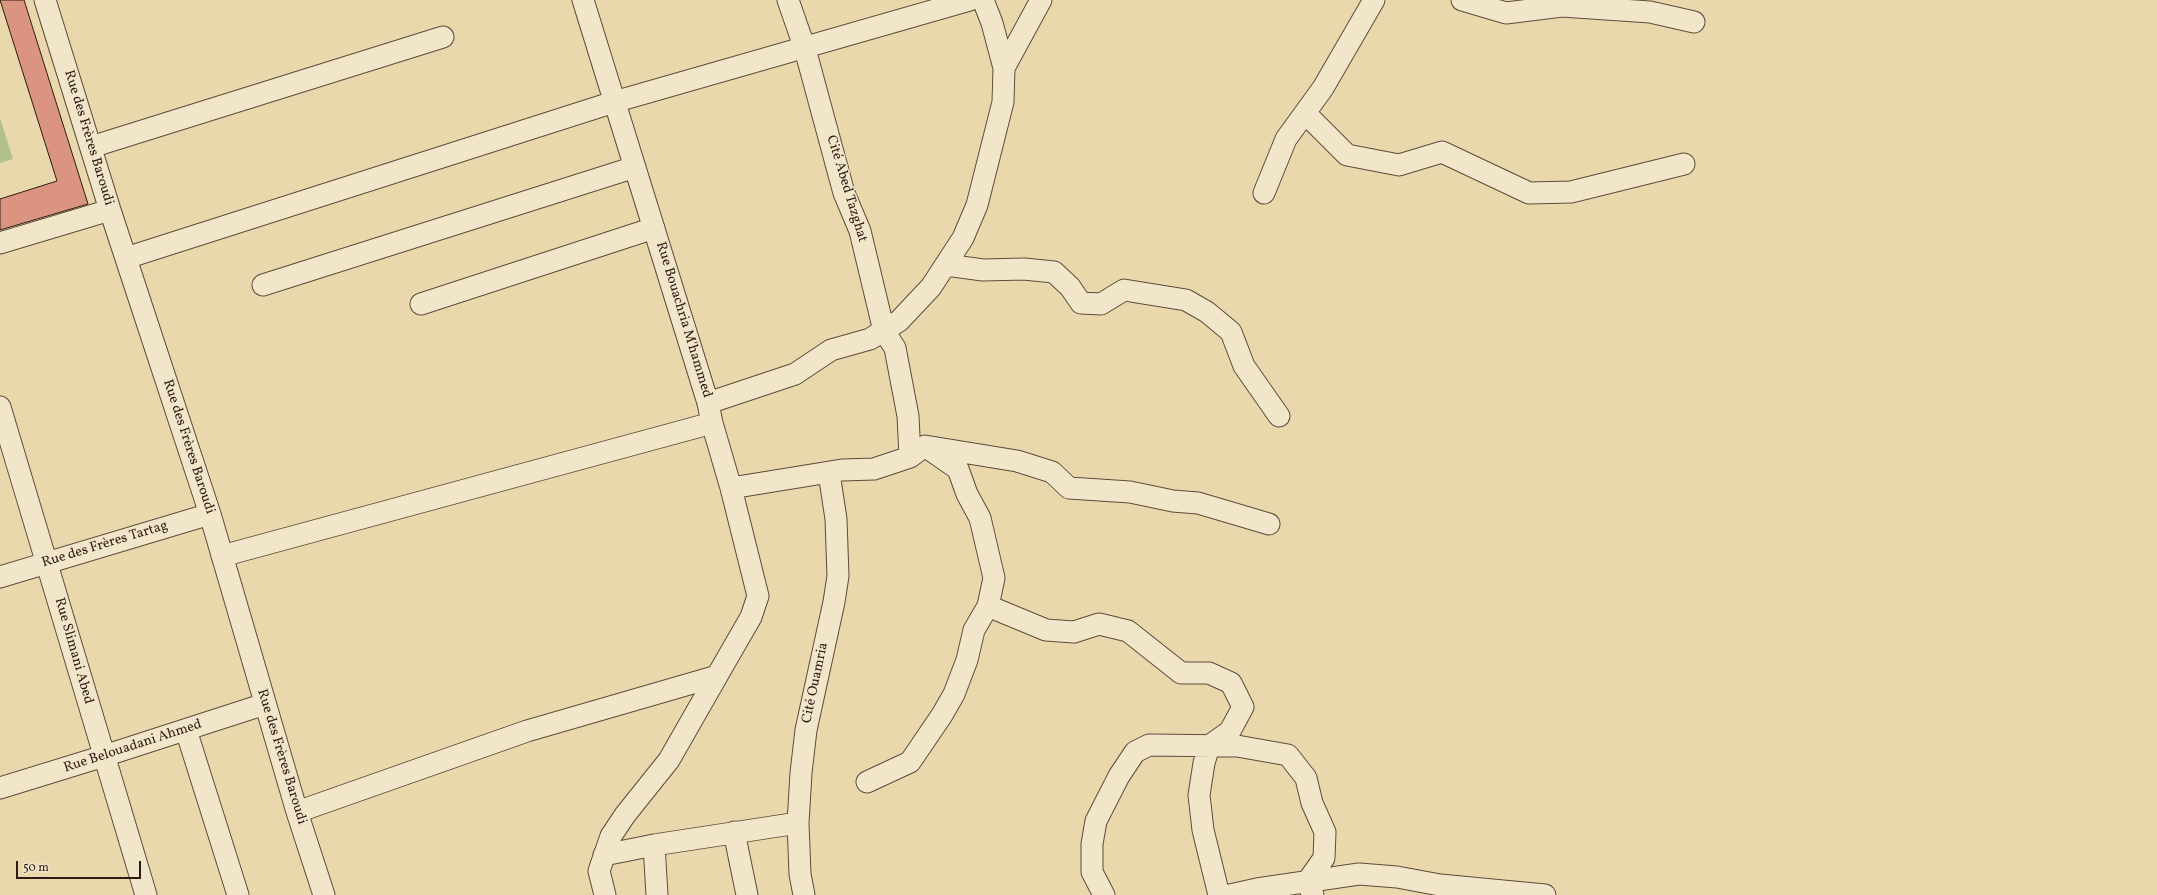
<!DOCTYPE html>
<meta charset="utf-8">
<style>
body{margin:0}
#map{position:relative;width:2157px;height:895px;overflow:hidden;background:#ead8ad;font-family:Vollkorn,serif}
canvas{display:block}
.scale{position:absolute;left:16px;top:861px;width:125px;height:18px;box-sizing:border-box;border:2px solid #2e1c14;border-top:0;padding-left:5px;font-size:12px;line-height:14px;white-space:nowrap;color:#2e1c14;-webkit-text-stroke:3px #f1e6ca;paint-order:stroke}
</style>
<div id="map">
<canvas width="2157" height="895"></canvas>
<div class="scale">50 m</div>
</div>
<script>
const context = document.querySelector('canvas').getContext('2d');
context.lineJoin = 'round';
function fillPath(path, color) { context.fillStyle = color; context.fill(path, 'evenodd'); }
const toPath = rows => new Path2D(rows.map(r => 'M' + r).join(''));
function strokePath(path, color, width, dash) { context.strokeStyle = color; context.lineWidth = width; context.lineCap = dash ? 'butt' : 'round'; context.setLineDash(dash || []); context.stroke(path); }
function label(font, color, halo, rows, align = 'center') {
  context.font = font + ' Vollkorn,serif'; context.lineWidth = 3; context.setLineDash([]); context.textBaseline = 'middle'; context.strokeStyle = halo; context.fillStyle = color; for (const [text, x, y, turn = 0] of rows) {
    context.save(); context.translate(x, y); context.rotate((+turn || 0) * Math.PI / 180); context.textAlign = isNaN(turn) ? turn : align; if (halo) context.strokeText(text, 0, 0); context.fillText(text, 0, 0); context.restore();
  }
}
fillPath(toPath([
 [0,118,13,159,0,163]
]), '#b2c08e');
const building = toPath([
 [0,0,24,0,88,204,0,230,0,199,57,181,0,0]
]);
fillPath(building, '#da9480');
strokePath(building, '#2e1c14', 1);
const minor = toPath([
 [45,0,110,210,210,514,297,812,324,895],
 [788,0,805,49,844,193,860,231,884,331,895,348,908,416,910,457],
 [1462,0,1506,13,1562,6,1650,12,1694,22],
 [1004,68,1041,0],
 [1305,113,1347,155,1399,165,1442,152,1529,193,1571,192,1684,164],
 [91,147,443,37],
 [1264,193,1286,139,1323,88,1374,0],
 [0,243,110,210],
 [126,258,614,102,970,0],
 [946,265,983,270,1024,269,1054,272,1070,287,1081,303,1101,304,1124,290,1186,300,1207,312,1231,332,1244,366,1279,416],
 [263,285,635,167],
 [421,304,654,228],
 [708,403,795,374,831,350,870,339,899,321,931,287,963,238,977,205,1003,102,1004,68,992,23,983,0],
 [0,407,146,895],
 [731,488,842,470,874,469,910,457,925,446,1017,461,1052,472,1069,488,1130,492,1173,501,1198,503,1269,524],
 [222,556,712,423],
 [0,577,210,514],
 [988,606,1046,630,1074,632,1099,624,1128,631,1181,673,1209,673,1231,683,1243,707,1230,731,1209,746],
 [186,730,238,895],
 [1209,746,1204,763,1199,795,1203,830,1219,895],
 [867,782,910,762,942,715,954,694,967,660,974,630,988,606,994,578,980,518,967,494,958,469,932,451],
 [0,788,104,756,265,704],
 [297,812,527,731,717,676,751,617,758,596,731,488,712,423,708,403,583,0],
 [734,832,747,895],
 [654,845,657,895],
 [604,855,654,845,798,823],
 [605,895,599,871,611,836,625,815,669,760,717,676],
 [804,895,800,874,798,823,801,773,806,730,834,602,838,576,836,519,829,473],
 [1104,895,1092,872,1092,844,1096,821,1119,776,1135,752,1149,745,1237,746,1288,755,1306,778,1312,803,1325,832,1324,858,1307,882,1313,895],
 [1230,895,1257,889,1359,874,1397,877,1440,885,1545,895]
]);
strokePath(minor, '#5d4b3a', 23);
strokePath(minor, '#f1e6ca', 21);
label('14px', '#2e1c14', '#f1e6ca', [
 ["Rue des Frères Baroudi",88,138,73],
 ["Cité Abed Tazghat",846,189,73],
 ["Rue Bouachria M'hammed",683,320,73],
 ["Rue des Frères Baroudi",188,447,72],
 ["Rue des Frères Tartag",105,545,-17],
 ["Rue Slimani Abed",73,651,74],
 ["Cité Ouamria",816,683,-78],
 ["Rue Belouadani Ahmed",133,747,-18],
 ["Rue des Frères Baroudi",281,757,73]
]);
</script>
